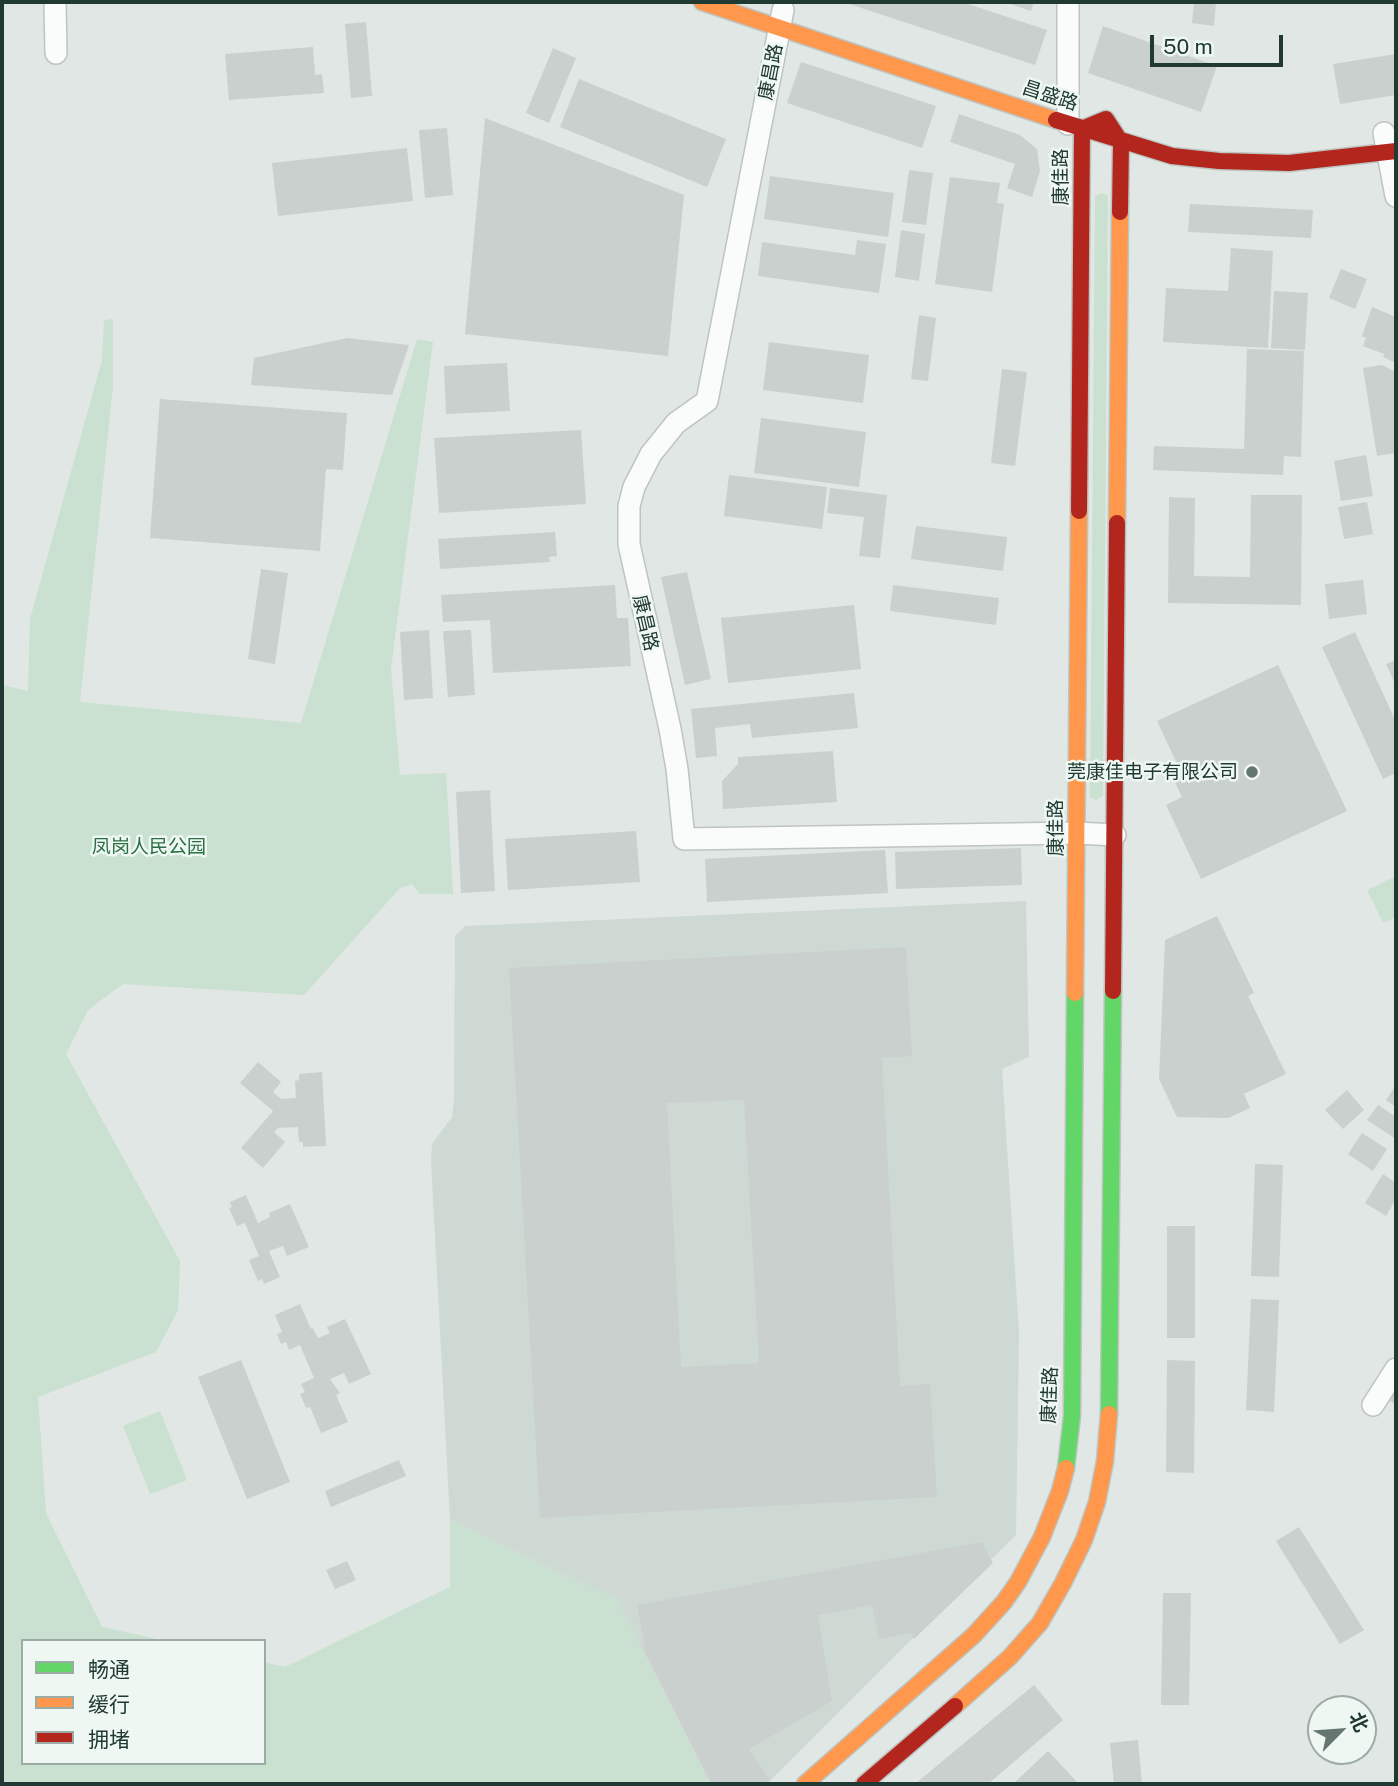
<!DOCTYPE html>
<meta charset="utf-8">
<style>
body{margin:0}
#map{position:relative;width:1398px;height:1786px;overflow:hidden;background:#e1e7e4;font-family:"Public Sans","Noto Sans SC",sans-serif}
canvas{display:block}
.frame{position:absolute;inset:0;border:4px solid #203932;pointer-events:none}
.legend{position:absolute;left:21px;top:1639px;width:245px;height:126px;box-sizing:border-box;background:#eff7f2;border:2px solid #9caba5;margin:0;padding:9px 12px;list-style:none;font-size:21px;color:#203932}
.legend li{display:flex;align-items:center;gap:14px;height:35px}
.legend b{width:35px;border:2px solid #9caba5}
.north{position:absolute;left:1307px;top:1695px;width:70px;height:70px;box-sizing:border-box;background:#eff7f2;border:2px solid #9caba5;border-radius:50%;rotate:65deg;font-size:19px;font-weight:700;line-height:28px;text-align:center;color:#203932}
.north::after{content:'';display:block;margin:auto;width:24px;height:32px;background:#647670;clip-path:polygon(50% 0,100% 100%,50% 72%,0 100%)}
.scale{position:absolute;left:1150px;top:35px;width:133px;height:32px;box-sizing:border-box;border:4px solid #203932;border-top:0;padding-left:9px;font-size:21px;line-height:24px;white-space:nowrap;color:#203932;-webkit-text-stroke:5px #eff7f2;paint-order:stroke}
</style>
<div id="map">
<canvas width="1398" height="1786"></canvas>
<div class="frame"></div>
<ul class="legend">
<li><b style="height:9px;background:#63d668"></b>畅通</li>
<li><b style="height:9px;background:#ff974d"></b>缓行</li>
<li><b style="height:9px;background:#b3261e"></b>拥堵</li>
</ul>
<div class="north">北</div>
<div class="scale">50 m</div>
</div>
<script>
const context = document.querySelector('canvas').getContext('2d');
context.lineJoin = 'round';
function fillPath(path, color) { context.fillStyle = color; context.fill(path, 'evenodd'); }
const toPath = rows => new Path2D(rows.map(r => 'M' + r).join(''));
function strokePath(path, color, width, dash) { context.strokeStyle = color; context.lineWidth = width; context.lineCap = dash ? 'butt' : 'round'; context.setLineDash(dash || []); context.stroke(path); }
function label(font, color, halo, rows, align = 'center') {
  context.font = font + ' "Public Sans","Noto Sans SC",sans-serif'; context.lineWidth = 5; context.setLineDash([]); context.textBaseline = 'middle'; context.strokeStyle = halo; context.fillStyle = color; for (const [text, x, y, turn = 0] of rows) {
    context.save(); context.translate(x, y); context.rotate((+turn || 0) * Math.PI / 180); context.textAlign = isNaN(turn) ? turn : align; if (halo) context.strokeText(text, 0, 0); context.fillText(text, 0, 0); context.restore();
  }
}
fillPath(toPath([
 [1026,901,1029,1057,1002,1069,1019,1333,1016,1535,767,1784,710,1784,616,1599,450,1520,431,1161,432,1144,452,1117,454,1100,455,936,465,926]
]), '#cfd9d4');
fillPath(toPath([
 [1102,193,1108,196,1103,796,1096,800,1090,797,1095,196],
 [113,319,113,386,80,702,301,723,417,339,433,342,391,669,400,775,446,773,453,894,420,894,412,884,400,888,304,995,123,984,88,1010,66,1054,180,1261,178,1310,156,1352,38,1397,46,1513,102,1627,166,1641,23,1641,23,1763,264,1763,264,1662,285,1667,450,1587,450,1520,616,1599,710,1784,2,1784,2,685,28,691,30,619,102,360,104,320],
 [1396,876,1396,917,1383,923,1367,890],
 [160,1411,187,1480,150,1494,123,1426]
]), '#cae0d0');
fillPath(toPath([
 [843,2,962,2,1047,30,1035,65],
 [1005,2,1034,2,1031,11],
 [1194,2,1216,2,1214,26,1192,23],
 [366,22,372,96,351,98,345,24],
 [1103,26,1217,66,1201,112,1088,73],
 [313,47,315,75,322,74,324,93,229,100,225,54],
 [553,48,576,58,549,123,526,113],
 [1396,54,1396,95,1340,104,1333,64],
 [801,62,936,106,922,148,787,103],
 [579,79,726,139,707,187,560,127],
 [959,114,1020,135,1037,149,1040,171,1032,197,1007,188,1015,164,950,142],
 [485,118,684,195,668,356,465,334],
 [447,128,453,195,425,198,419,130],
 [407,148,413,201,278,216,272,163],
 [909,170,933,173,926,225,902,222],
 [770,176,894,193,888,237,764,219],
 [950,177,1000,183,997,203,1004,204,992,292,935,284],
 [1190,204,1313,210,1311,238,1188,232],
 [901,230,925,234,919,281,895,277],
 [857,240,886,244,879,293,758,276,762,242,855,255],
 [1231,248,1273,251,1268,348,1163,342,1166,288,1228,291],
 [1341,269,1367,279,1355,309,1329,298],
 [1274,291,1308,293,1305,350,1271,348],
 [1372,307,1396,317,1396,363,1383,357,1384,354,1363,346,1366,338,1362,336],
 [919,315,936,318,928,381,911,379],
 [347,338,409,345,392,395,251,385,254,358],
 [769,342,869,355,863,403,763,390],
 [1247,349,1304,351,1301,457,1284,456,1283,475,1153,470,1154,446,1244,449],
 [507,363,510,411,446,414,444,366],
 [1382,365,1394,371,1396,382,1396,453,1377,456,1363,368],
 [1002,369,1027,372,1015,466,991,463],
 [160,399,347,413,343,470,326,469,320,551,150,538],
 [761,418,866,432,859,487,754,473],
 [581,430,586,504,439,513,434,438],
 [1366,455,1373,496,1341,501,1334,461],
 [729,475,827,487,822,529,724,516],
 [830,488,887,495,880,558,859,556,864,517,827,513],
 [1251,495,1302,495,1301,605,1168,603,1169,497,1195,498,1194,576,1250,577],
 [1367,502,1373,534,1344,539,1338,507],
 [916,526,1007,537,1003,571,911,559],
 [555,532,557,556,549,557,550,562,440,569,438,539],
 [261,569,288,573,275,664,248,659],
 [687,572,711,679,685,685,661,577],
 [1363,580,1367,614,1329,619,1325,584],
 [615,585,617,618,628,618,631,666,493,673,490,620,443,622,441,595],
 [893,585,999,598,996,625,890,611],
 [854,605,861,669,728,683,721,618],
 [429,630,433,698,404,700,400,632],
 [471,630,475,695,448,697,443,631],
 [1355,632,1396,722,1396,773,1383,779,1322,647],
 [1396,660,1396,686,1386,664],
 [1278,665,1347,811,1201,879,1166,805,1182,797,1171,774,1180,770,1157,721],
 [854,693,858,728,752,738,750,724,715,728,717,756,696,758,691,709],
 [833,751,837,802,723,809,722,781,738,764,738,757],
 [490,790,495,891,461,893,456,792],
 [636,831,640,882,508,890,505,839],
 [1021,848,1022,885,896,889,895,852],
 [885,850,888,893,707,902,705,859],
 [1217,916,1254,993,1248,996,1286,1074,1244,1094,1250,1108,1228,1118,1177,1117,1159,1079,1165,940],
 [906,947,912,1056,882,1058,900,1386,930,1384,937,1497,540,1518,509,968],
 [744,1100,759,1363,681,1367,667,1103],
 [258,1062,281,1082,273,1092,281,1099,296,1098,295,1081,299,1080,299,1074,322,1072,326,1146,303,1147,303,1142,299,1142,298,1127,278,1128,274,1132,285,1142,263,1168,241,1148,273,1111,240,1083],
 [1396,1085,1396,1107,1386,1100],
 [1347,1090,1364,1110,1343,1129,1325,1110],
 [1378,1105,1396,1117,1396,1139,1367,1120],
 [1362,1133,1387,1149,1373,1171,1348,1154],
 [1255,1164,1283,1165,1279,1277,1251,1276],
 [1383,1174,1396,1183,1396,1199,1386,1216,1365,1203],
 [246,1195,258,1223,270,1217,269,1213,290,1204,309,1247,287,1256,283,1246,269,1251,280,1277,264,1284,262,1279,258,1281,249,1260,259,1256,245,1223,237,1226,229,1208,232,1207,230,1202],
 [1167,1226,1195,1226,1195,1338,1167,1338],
 [1251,1299,1279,1300,1274,1412,1246,1410],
 [300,1304,311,1329,313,1328,318,1338,330,1333,327,1327,345,1319,371,1374,349,1384,344,1373,330,1379,340,1393,336,1395,348,1422,321,1433,310,1407,306,1408,300,1394,305,1392,301,1384,314,1378,300,1345,289,1350,286,1342,281,1344,277,1334,282,1332,275,1315],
 [241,1360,290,1482,247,1499,198,1377],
 [1167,1360,1195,1361,1194,1473,1166,1472],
 [1396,1379,1396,1405,1384,1397],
 [399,1460,406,1476,331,1507,325,1491],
 [1299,1527,1364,1630,1340,1644,1276,1541],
 [982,1542,993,1563,914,1639,911,1633,879,1639,872,1605,818,1615,832,1701,749,1749,770,1781,765,1784,712,1784,646,1654,637,1605],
 [347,1561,356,1580,335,1589,326,1570],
 [1163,1593,1191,1593,1189,1705,1161,1705],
 [1034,1685,1063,1720,988,1784,915,1784],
 [1138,1740,1142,1784,1114,1784,1110,1743],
 [1048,1751,1079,1784,1013,1784]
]), '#cad0cd');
const street = toPath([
 [55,2,56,53],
 [783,10,707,401,676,423,651,454,634,487,629,506,629,544,670,729,677,769,684,839,1077,833,1115,835],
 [1068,124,1068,2],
 [1384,133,1396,196],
 [1373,1405,1396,1369]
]);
const fast = toPath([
 [1109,1414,1113,991],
 [1066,1468,1072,1416,1075,993]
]);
const slow = toPath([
 [702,2,1056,120],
 [1117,523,1120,212],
 [1075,993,1079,511],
 [955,1706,1010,1657,1040,1623,1063,1583,1084,1540,1097,1502,1105,1461,1109,1414],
 [805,1784,974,1635,1004,1602,1018,1582,1042,1537,1060,1491,1066,1468]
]);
const jam = toPath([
 [1056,120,1172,156,1219,161,1289,163,1396,151],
 [1079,511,1082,129,1106,119,1121,142,1120,212],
 [1113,991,1117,523],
 [864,1784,955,1706]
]);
strokePath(street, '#bec4c1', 24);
strokePath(fast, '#bdc5c1', 19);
strokePath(slow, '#bdc5c1', 19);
strokePath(jam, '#bdc5c1', 19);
strokePath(street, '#fafbfb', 21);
strokePath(fast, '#63d668', 16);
strokePath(slow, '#ff974d', 16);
strokePath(jam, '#b3261e', 16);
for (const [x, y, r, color] of [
 [1252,772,7,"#647670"]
]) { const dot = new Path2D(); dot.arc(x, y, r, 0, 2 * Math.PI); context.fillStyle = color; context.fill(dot); strokePath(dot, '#eff7f2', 2.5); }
label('19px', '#203932', '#eff7f2', [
 ["康昌路",771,72,-79],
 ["昌盛路",1050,96,18],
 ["康佳路",1061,177,-90],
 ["康昌路",645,623,77],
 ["康佳路",1056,828,-90],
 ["康佳路",1050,1395,-88]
]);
label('19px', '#203932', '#eff7f2', [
 ["莞康佳电子有限公司",1238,772]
], 'right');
label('19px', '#2b6f44', '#eff7f2', [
 ["凤岗人民公园",149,847]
]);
</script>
